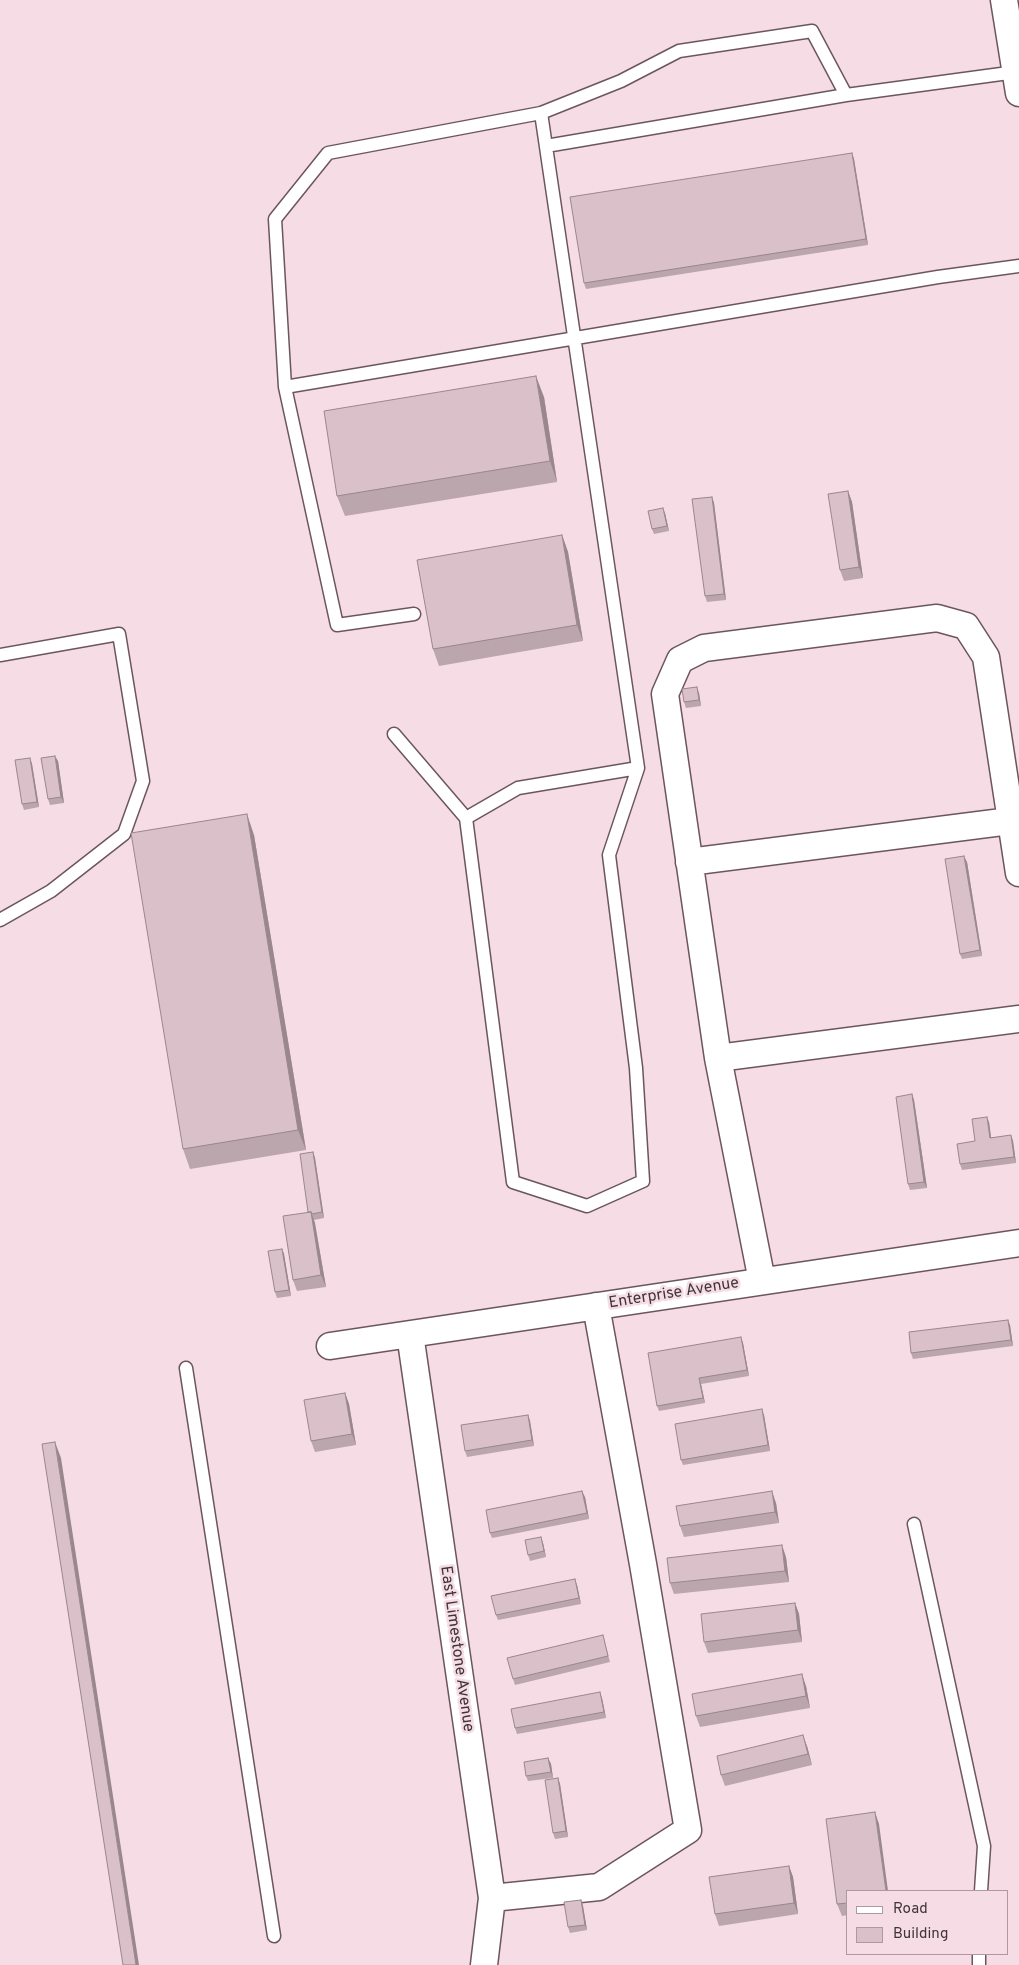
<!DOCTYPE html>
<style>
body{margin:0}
#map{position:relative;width:1019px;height:1965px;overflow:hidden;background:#f6dce4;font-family:Overpass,sans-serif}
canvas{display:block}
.legend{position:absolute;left:846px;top:1890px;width:162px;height:65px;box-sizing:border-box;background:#f6dce4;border:1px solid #ad999f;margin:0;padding:6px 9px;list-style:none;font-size:15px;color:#3f3538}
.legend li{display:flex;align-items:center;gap:10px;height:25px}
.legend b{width:25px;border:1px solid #ad999f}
</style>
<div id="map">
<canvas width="1019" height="1965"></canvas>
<ul class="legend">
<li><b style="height:6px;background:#fff"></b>Road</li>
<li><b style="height:14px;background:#dac1c9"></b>Building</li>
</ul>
</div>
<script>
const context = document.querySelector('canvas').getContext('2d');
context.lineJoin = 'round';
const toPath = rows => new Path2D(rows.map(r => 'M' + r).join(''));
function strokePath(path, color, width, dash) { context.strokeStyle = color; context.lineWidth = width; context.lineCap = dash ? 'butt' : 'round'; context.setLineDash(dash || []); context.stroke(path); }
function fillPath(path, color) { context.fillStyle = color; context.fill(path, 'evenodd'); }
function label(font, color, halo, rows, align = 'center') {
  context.font = font + ' Overpass,sans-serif'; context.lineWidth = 5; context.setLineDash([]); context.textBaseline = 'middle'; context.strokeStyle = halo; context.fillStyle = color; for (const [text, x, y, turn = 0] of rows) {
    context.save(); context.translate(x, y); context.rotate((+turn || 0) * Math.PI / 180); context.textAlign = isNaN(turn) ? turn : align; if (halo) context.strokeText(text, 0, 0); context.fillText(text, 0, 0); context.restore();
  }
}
const service = toPath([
 [541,113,638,768,609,855,636,1068,643,1181,587,1206,513,1182,466,818,518,788,638,768],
 [546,146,846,95,1016,72],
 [285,387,938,277,1019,266],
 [414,614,337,625,285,387,275,219,328,153,541,113,621,81,679,51,812,31,846,95],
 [0,655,119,634,143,781,124,834,51,891,0,920],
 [394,734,466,818],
 [186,1368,274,1936],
 [914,1524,984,1846,981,1891],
 [979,1965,979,1954]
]);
const minor = toPath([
 [1004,0,1019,93],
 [689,862,1010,821],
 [718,1058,1019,1019],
 [762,1281,718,1058,665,694,680,660,704,648,937,618,966,626,986,657,1019,873],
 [410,1334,492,1898,484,1965],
 [330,1346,1019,1243],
 [492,1898,599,1887,688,1830,643,1564,596,1306]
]);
strokePath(service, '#6c565d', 15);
strokePath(minor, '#6c565d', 29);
strokePath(service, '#fff', 12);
strokePath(minor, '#fff', 26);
fillPath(toPath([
 [852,153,854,159,868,245,586,289,584,283],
 [544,397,557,482,345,516,337,496],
 [848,491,852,502,863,578,844,581,840,570],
 [712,497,714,503,726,600,707,602,705,596],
 [665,513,669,531,654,534,652,529],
 [562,535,568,552,583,641,439,666,433,649],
 [699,693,701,706,686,708,684,702],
 [30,758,32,764,39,807,24,810,22,804],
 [58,761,64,803,50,805,48,799],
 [254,835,306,1150,190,1169,183,1149],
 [967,862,982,956,962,959,960,954],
 [912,1094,914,1100,927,1188,910,1190,908,1184],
 [989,1122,991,1138,1011,1135,1013,1141,1016,1163,962,1170,960,1164,975,1141],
 [313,1152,315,1158,324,1218,314,1220,326,1287,297,1291,293,1280,308,1212],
 [282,1249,284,1254,291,1296,277,1298,275,1292],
 [1010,1325,1013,1346,913,1359,911,1353],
 [743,1343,749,1376,701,1384,705,1403,659,1411,657,1406],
 [345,1393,349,1404,356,1445,315,1452,311,1441],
 [528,1415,530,1421,534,1446,467,1457,465,1451],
 [764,1415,770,1451,683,1465,681,1460],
 [585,1497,589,1519,492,1538,490,1533],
 [776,1503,779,1523,684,1537,680,1526],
 [541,1537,543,1543,546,1557,530,1561,528,1555],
 [786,1557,789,1582,674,1594,670,1583],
 [577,1585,581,1604,498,1620,496,1615],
 [795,1603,799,1614,802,1642,708,1653,704,1642],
 [603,1635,610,1662,515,1685,513,1679],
 [806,1686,810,1708,700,1727,696,1716],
 [602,1698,606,1718,517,1734,515,1728],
 [807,1746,812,1765,725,1786,721,1775],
 [548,1758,551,1764,553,1778,528,1781,526,1776],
 [558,1778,560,1784,568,1837,555,1839,553,1833],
 [879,1824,848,1891,848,1915,842,1916,837,1904],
 [789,1866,793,1877,798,1914,719,1926,715,1914],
 [581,1900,583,1906,587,1930,570,1933,568,1927]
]), '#bba6ad');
fillPath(toPath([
 [852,153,854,159,868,245,866,239],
 [536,376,544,397,557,482,550,461],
 [848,491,852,502,863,578,859,567],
 [712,497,714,503,726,600,724,594],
 [663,508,665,513,669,531,667,526],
 [562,535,568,552,583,641,577,625],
 [697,687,699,693,701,706,699,700],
 [55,756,58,761,64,803,61,797],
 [30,758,32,764,39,807,37,802],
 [247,814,254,835,306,1150,298,1130],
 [964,856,967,862,982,956,980,950],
 [912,1094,914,1100,927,1188,924,1182],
 [987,1117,989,1122,992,1144,990,1138],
 [1011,1135,1013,1141,1016,1163,1014,1157],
 [313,1152,315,1158,324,1218,322,1212],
 [311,1212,315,1223,326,1287,321,1275],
 [282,1249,284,1254,291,1296,289,1290],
 [1008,1320,1010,1325,1013,1346,1011,1340],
 [741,1337,743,1343,749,1376,747,1370],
 [699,1378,701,1384,705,1403,703,1398],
 [345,1393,349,1404,356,1445,352,1434],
 [762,1409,764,1415,770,1451,768,1445],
 [528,1415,530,1421,534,1446,532,1440],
 [55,1442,61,1458,139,1965,136,1965],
 [582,1491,585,1497,589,1519,587,1513],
 [772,1491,776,1503,779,1523,775,1512],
 [541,1537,543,1543,546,1557,544,1551],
 [782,1545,786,1557,789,1582,785,1571],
 [575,1579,577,1585,581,1604,579,1598],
 [795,1603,799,1614,802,1642,798,1630],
 [802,1674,806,1686,810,1708,806,1696],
 [600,1692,602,1698,606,1718,604,1712],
 [803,1735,807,1746,812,1765,808,1754],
 [548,1758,551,1764,553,1778,551,1772],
 [558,1778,560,1784,568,1837,566,1831],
 [875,1812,879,1824,888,1891,886,1891],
 [789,1866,793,1877,798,1914,794,1903],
 [581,1900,583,1906,587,1930,585,1925]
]), '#99878d');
const building = toPath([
 [852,153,866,239,584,283,570,197,852,153],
 [536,376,550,461,337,496,324,411,536,376],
 [848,491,859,567,840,570,828,494,848,491],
 [712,497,724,594,705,596,692,499,712,497],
 [663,508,667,526,652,529,648,511,663,508],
 [562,535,577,625,433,649,417,560,562,535],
 [697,687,699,700,684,702,682,689,697,687],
 [55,756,61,797,48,799,41,758,55,756],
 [30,758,37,802,22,804,15,760,30,758],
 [247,814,298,1130,183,1149,131,833,247,814],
 [964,856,980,950,960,954,945,859,964,856],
 [912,1094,924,1182,908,1184,896,1097,912,1094],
 [987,1117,990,1138,1011,1135,1014,1157,960,1164,957,1144,975,1141,972,1119,987,1117],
 [313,1152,322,1212,312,1214,311,1212,308,1212,300,1154,313,1152],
 [311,1212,321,1275,293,1280,283,1216,311,1212],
 [282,1249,289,1290,275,1292,268,1251,282,1249],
 [1008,1320,1011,1340,911,1353,909,1332,1008,1320],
 [741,1337,747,1370,699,1378,703,1398,657,1406,648,1353,741,1337],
 [345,1393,352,1434,311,1441,304,1400,345,1393],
 [762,1409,768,1445,681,1460,675,1424,762,1409],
 [528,1415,532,1440,465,1451,461,1425,528,1415],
 [55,1442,136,1965,123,1965,42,1444,55,1442],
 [582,1491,587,1513,490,1533,486,1510,582,1491],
 [772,1491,775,1512,680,1526,676,1506,772,1491],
 [541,1537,544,1551,528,1555,525,1540,541,1537],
 [782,1545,785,1571,670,1583,667,1558,782,1545],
 [575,1579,579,1598,496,1615,491,1596,575,1579],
 [795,1603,798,1630,704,1642,701,1614,795,1603],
 [603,1635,608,1656,513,1679,507,1658,603,1635],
 [802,1674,806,1696,696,1716,692,1694,802,1674],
 [600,1692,604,1712,515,1728,511,1709,600,1692],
 [803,1735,808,1754,721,1775,717,1756,803,1735],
 [548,1758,551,1772,526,1776,524,1762,548,1758],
 [558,1778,566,1831,553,1833,545,1780,558,1778],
 [875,1812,886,1891,848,1891,848,1903,837,1904,826,1819,875,1812],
 [789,1866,794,1903,715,1914,709,1877,789,1866],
 [581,1900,585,1925,568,1927,564,1902,581,1900]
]);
fillPath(building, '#dac1c9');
strokePath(building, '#99878d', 1);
label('16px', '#3f3538', '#f6dce4', [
 ["Enterprise Avenue",674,1294,-9],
 ["East Limestone Avenue",456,1649,82]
]);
</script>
